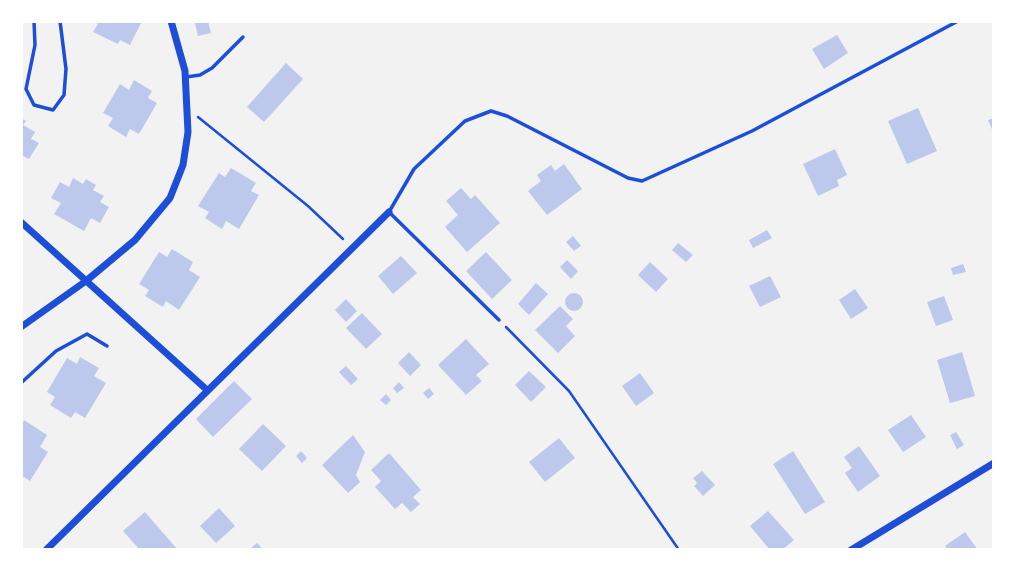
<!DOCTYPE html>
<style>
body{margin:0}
#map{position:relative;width:1015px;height:571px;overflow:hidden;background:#f2f2f2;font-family:Roboto,sans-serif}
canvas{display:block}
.frame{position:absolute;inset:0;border:23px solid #fff;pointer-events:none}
</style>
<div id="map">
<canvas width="1015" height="571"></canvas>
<div class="frame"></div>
</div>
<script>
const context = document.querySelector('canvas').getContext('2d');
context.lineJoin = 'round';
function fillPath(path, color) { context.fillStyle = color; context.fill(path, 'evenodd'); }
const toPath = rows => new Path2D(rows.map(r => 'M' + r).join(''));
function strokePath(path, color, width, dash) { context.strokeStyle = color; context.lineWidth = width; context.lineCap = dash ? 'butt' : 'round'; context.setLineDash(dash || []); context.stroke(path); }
fillPath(toPath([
 [92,21,142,21,130,45,120,40,118,44,93,32,98,24],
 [208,21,211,33,198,36,195,23],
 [837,35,848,53,824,69,812,49],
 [286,63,303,79,264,122,247,107],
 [134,80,152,91,148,98,157,103,139,134,130,129,126,137,108,126,113,118,103,113,120,84,129,90],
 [918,108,937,151,907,164,888,121],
 [21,118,26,121,23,125,35,132,31,139,39,143,29,159,21,155],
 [994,118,994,134,988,120],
 [835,149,847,175,837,180,839,186,818,196,803,164],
 [564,164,582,189,547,215,528,191,541,181,537,175,551,165,555,171],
 [231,168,256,183,251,191,259,195,239,229,226,221,222,229,205,218,209,212,198,206,219,173,225,177],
 [73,178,83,184,86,179,96,185,93,190,104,196,100,202,109,207,100,223,91,218,84,231,54,214,61,203,51,198,60,182,69,187],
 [461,188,471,199,475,195,500,223,467,252,445,227,458,215,446,201],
 [767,230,772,238,753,248,749,240],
 [573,236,581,246,574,251,566,242],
 [678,243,693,255,686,262,672,250],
 [172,249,193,262,189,270,200,277,179,310,166,301,163,307,145,296,149,290,139,284,159,252,167,257],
 [486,252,512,280,492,299,466,271],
 [401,256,417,273,393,294,378,276],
 [567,260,578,271,571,279,560,267],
 [650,262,668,279,656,292,638,275],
 [963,264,966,272,953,275,951,268],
 [770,276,781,297,760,307,749,286],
 [536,283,548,294,529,315,518,304],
 [855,289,868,308,851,319,839,300],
 '565 302a9 9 0 1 1 18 0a9 9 0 1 1-18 0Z',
 [944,296,953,320,936,326,927,302],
 [346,299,357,311,346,322,335,310],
 [560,306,573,319,566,326,575,336,558,353,535,330],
 [362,313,382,334,366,349,346,328],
 [466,339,489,364,476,375,482,381,466,395,438,365],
 [409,352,421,365,410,376,398,363],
 [962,352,975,396,950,403,937,360],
 [80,357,99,368,94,376,106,383,85,418,75,412,71,418,50,405,55,397,47,392,67,358,77,364],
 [346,366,358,379,351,385,339,372],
 [529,371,546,387,531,402,515,385],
 [640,373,654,393,636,406,622,386],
 [234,381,252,399,213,437,196,419],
 [399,382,404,388,397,393,393,388],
 [429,388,434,394,428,399,423,393],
 [386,394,391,400,386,405,380,400],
 [911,415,926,437,903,452,888,430],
 [24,420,47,435,40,447,48,452,30,481,21,475,21,425],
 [263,424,286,446,262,471,239,449],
 [956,432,964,445,957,449,950,435],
 [353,435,365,452,356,475,360,482,348,493,322,465],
 [559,438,575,458,545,482,529,462],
 [859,446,880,476,858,492,845,473,852,468,844,457],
 [301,451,307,458,302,463,296,456],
 [793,451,825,502,805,514,773,464],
 [389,453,421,490,413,497,420,504,411,512,402,503,395,509,375,487,381,481,371,470],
 [702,471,715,485,703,496,694,486,697,483,693,478],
 [219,508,235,526,216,543,200,526],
 [768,511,794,540,782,550,770,550,750,526],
 [145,512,178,550,140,550,123,531],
 [965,532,978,550,948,550,945,546],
 [257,543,264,550,249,550]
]), '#bdc9ec');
strokePath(toPath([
 [198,117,308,206,343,239],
 [506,327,569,391,679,550]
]), '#1d4ed8', 2.5);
strokePath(toPath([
 [34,21,35,45,26,89,34,105,53,110,64,95,66,69,60,21],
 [186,77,200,75,212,68,243,37],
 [499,320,389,212,414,169,465,121,491,111,507,116,628,178,642,181,752,131,958,21],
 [21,383,56,351,87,334,107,346]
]), '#1d4ed8', 3.5);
strokePath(toPath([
 [21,222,207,390],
 [21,327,86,281,135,240,170,198,183,165,188,132,185,71,171,21],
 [46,550,389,212],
 [851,550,994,463]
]), '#1d4ed8', 7);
</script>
